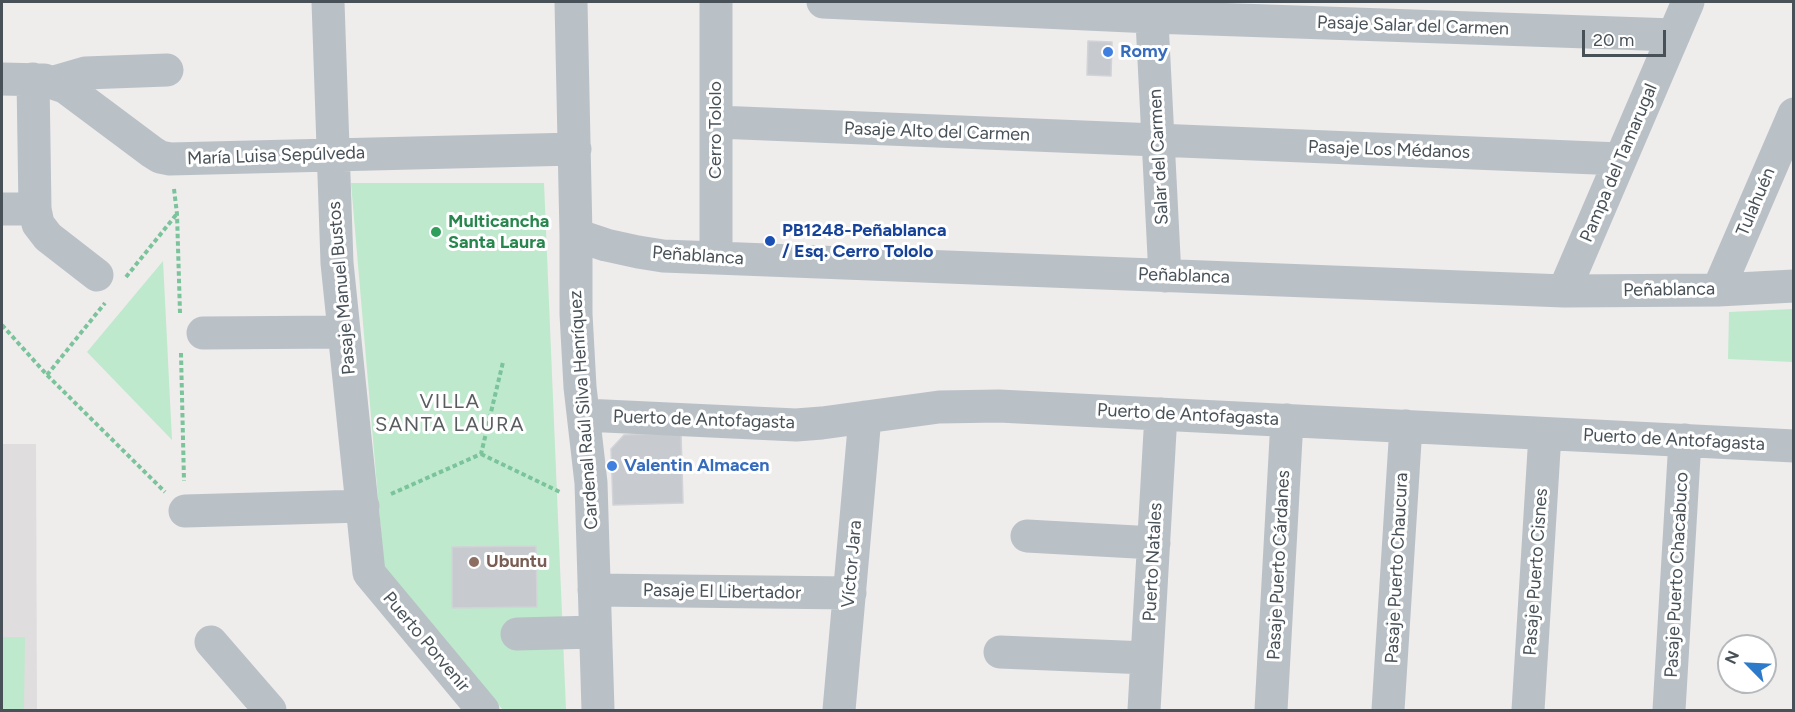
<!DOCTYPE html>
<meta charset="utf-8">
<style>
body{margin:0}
#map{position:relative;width:1795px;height:712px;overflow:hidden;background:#efecec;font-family:Figtree,sans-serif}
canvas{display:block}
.frame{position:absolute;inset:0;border:3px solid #475157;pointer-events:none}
.north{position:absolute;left:1717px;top:634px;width:60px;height:60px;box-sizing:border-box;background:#fff;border:2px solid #b5b9bc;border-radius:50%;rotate:294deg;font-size:16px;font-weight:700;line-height:24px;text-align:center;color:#475157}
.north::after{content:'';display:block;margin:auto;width:21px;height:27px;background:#2c7ac9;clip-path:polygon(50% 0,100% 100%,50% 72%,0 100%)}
.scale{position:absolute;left:1582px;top:30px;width:84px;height:27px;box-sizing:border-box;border:3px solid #475157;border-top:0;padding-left:8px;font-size:18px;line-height:21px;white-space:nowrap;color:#475157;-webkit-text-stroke:4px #fff;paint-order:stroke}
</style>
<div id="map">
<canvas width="1795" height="712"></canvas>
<div class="frame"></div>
<div class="north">N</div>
<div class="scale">20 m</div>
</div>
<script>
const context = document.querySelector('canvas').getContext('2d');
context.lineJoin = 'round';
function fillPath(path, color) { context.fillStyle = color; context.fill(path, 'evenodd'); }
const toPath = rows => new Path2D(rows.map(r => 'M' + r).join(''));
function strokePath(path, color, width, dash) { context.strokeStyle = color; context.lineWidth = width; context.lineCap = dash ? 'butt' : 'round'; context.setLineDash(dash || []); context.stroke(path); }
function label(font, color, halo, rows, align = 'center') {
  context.font = font + ' Figtree,sans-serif'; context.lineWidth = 6; context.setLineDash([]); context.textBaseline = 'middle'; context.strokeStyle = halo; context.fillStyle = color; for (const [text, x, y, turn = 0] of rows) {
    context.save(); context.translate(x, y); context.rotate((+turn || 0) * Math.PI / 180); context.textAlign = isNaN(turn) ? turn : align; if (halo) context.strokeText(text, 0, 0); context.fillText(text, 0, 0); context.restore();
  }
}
fillPath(toPath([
 [2,444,36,444,37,710,2,710]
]), '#e0ddde');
fillPath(toPath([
 [351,183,544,183,566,710,503,710,384,568],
 [163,261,172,440,87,352],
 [1793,309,1793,362,1728,359,1729,312],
 [2,637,25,637,24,710,2,710]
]), '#bee9cc');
const building = toPath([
 [1088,41,1112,42,1111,76,1087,75,1088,41],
 [681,433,683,503,613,505,611,449,624,435,681,433],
 [536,546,537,607,452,608,452,547,536,546]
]);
fillPath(building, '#c7cacf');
strokePath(building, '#d1d3d7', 1.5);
strokePath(toPath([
 [174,189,177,214,180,313],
 [126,277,176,215],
 [2,325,47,375,165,492],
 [181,353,184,481],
 [47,375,105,303],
 [481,454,562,493],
 [391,494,481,454,503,362]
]), '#7ac39b', 4, [4.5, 3]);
strokePath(toPath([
 [328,2,337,263,369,573,483,710],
 [571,2,576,235,576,314,580,387,591,483,598,710],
 [823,2,1152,17,1674,35],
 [1151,2,1165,276],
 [2,79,44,80,65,87,152,152,160,157,170,159,575,149],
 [33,79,35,209,38,224,48,237,97,275],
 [54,82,85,73,167,70],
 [717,122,1620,159],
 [2,209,35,209],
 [576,235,606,245,638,252,663,256,716,258,1564,291,1718,290,1794,286],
 [716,258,716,2],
 [1718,290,1794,114],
 [1564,291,1688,2],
 [203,333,344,332],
 [584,415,796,425,822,423,939,407,999,406,1794,446],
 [185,511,363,506],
 [1027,536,1154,543],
 [594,590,850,593],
 [517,634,595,632],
 [211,642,270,710],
 [1000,652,1147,658],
 [839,710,865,417],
 [1144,710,1161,414],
 [1271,710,1287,420],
 [1388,710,1406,426],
 [1528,710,1545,434],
 [1669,710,1685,440]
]), '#b9c1c7', 33);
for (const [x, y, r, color] of [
 [1108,52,6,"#3f7fe0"],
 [436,232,6,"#2e9e5b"],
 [770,241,6,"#1a4fb4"],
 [612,466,6,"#3f7fe0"],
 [474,562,6,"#8d6e63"]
]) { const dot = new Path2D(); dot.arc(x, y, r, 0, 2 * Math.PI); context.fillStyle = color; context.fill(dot); strokePath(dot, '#fff', 2); }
label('18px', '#475157', '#fff', [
 ["Pasaje Salar del Carmen",1413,26,2],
 ["Cerro Tololo",716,130,-90],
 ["Pasaje Alto del Carmen",937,132,2],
 ["Pasaje Los Médanos",1389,150,2],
 ["María Luisa Sepúlveda",276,156,-2],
 ["Salar del Carmen",1159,157,-93],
 ["Pampa del Tamarugal",1619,163,-67],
 ["Tulahuén",1756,202,-67],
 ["Peñablanca",698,256,4],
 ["Peñablanca",1184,276,2],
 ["Pasaje Manuel Bustos",342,288,-95],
 ["Peñablanca",1669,290,-1],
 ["Cardenal Raúl Silva Henríquez",584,410,-94],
 ["Puerto de Antofagasta",1188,415,3],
 ["Puerto de Antofagasta",704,420,2],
 ["Puerto de Antofagasta",1674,440,3],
 ["Puerto Natales",1153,562,-87],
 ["Víctor Jara",852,564,-85],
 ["Pasaje Puerto Cárdanes",1279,565,-87],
 ["Pasaje Puerto Chaucura",1397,568,-87],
 ["Pasaje Puerto Cisnes",1536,572,-86],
 ["Pasaje Puerto Chacabuco",1677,575,-87],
 ["Pasaje El Libertador",722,592,1],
 ["Puerto Porvenir",426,642,50]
]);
label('bold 18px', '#366cbe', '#fff', [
 ["Romy",1120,52],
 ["Valentin Almacen",624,466]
], 'left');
label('bold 18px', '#27864d', '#fff', [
 ["Multicancha",448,222],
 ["Santa Laura",448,243]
], 'left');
label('bold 18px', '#164399', '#fff', [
 ["PB1248-Peñablanca",782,231],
 ["/ Esq. Cerro Tololo",782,252]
], 'left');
label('bold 18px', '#785e54', '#fff', [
 ["Ubuntu",486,562]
], 'left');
context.letterSpacing = '1.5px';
label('20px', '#5a5d60', '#fff', [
 ["VILLA",450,402],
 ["SANTA LAURA",450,425]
]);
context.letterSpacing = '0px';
</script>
